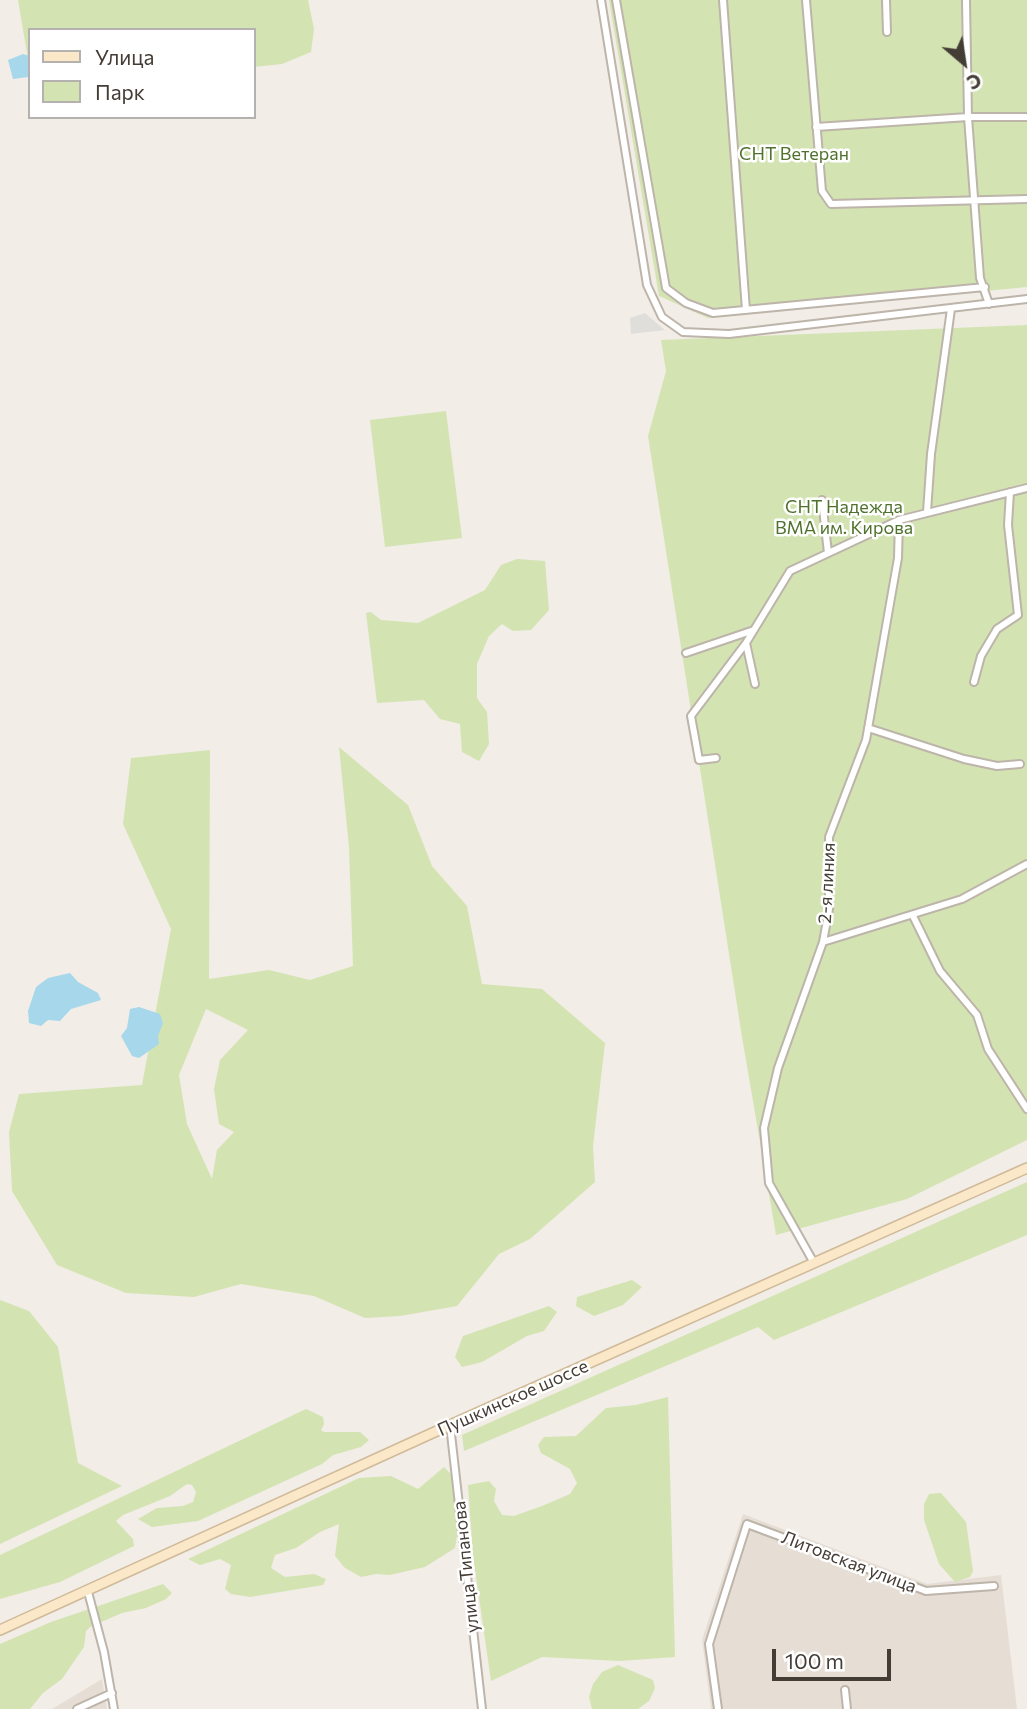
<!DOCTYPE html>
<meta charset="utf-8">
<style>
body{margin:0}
#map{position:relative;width:1027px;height:1709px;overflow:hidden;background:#f2ede7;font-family:Commissioner,sans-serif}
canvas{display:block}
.legend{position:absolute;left:28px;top:28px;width:228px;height:91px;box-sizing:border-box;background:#fff;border:2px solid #b4b1af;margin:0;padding:9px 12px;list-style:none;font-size:21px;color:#443d36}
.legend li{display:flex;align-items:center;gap:14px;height:35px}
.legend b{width:35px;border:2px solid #b4b1af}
.north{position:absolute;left:929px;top:28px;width:70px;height:70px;-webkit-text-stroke:5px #fff;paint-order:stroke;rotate:151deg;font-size:19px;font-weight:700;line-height:28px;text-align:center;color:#443d36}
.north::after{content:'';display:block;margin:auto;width:24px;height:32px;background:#443d36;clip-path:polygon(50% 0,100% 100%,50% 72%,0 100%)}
.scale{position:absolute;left:772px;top:1649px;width:119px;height:32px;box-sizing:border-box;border:4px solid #443d36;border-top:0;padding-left:9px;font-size:21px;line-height:24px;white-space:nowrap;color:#443d36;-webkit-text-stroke:5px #fff;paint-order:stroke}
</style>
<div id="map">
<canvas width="1027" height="1709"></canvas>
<ul class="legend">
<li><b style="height:9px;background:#fbe8c8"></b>Улица</li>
<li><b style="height:19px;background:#d3e4b2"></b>Парк</li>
</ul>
<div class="north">С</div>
<div class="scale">100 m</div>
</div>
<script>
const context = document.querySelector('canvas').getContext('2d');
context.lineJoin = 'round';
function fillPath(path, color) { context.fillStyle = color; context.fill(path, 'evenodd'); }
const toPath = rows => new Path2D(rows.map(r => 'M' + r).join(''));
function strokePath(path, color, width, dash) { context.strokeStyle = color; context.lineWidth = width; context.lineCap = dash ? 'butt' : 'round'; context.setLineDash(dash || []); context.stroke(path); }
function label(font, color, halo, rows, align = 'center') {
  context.font = font + ' Commissioner,sans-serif'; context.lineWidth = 5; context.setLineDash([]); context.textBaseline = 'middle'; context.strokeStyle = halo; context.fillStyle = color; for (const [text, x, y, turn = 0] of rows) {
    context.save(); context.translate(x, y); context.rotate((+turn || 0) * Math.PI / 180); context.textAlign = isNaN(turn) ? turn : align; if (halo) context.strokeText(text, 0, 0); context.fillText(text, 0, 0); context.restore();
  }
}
fillPath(toPath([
 [743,1514,927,1584,1001,1575,1017,1709,711,1709,702,1640],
 [102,1679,107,1709,52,1709]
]), '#e6ded5');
fillPath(toPath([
 [18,0,308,0,314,29,311,52,282,64,254,67,254,30,30,30,30,71],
 [609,0,1027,0,1027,287,708,318,659,296],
 [1027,325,1027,1140,907,1199,776,1235,742,1037,648,436,666,371,661,340],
 [446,411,462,538,385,547,370,420],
 [517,559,545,561,549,610,531,630,513,631,502,624,489,636,477,664,477,698,487,712,489,744,479,761,462,752,460,724,440,719,424,700,377,703,366,613,371,612,381,620,418,623,485,590,501,565],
 [339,747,408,805,432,866,467,906,482,984,542,989,605,1043,593,1146,595,1182,530,1239,499,1254,457,1306,400,1316,365,1318,314,1296,241,1284,194,1297,126,1293,57,1265,12,1191,9,1132,19,1094,142,1085,171,929,123,824,131,758,210,750,209,979,269,970,310,980,353,966,349,847],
 [206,1009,248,1030,220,1060,214,1089,219,1124,234,1132,217,1150,212,1179,187,1124,179,1075],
 [1027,1182,1027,1235,774,1340,758,1327,464,1451,462,1435],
 [632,1280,642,1287,623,1305,594,1316,576,1306,577,1297],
 [0,1300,29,1311,58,1347,78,1463,122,1486,0,1544],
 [549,1306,557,1312,544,1331,527,1336,482,1362,462,1367,455,1357,463,1336],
 [668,1397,675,1657,620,1661,542,1657,491,1681,473,1556,468,1485,489,1481,496,1489,494,1501,502,1515,514,1516,542,1506,570,1494,577,1483,570,1469,541,1453,538,1445,544,1437,576,1436,606,1408,636,1405],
 [306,1409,323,1417,324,1424,321,1430,324,1432,360,1432,369,1440,361,1447,333,1455,322,1464,198,1521,152,1527,138,1519,157,1508,183,1506,193,1502,196,1492,192,1485,187,1484,170,1496,123,1515,116,1521,133,1539,134,1546,60,1582,0,1599,0,1555],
 [444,1467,456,1479,458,1529,455,1548,425,1567,390,1575,376,1574,361,1577,345,1568,335,1556,339,1524,320,1532,296,1548,275,1555,271,1568,285,1577,314,1574,326,1579,323,1585,250,1597,231,1594,225,1589,231,1565,220,1559,200,1565,188,1559,359,1478,391,1476,418,1489],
 [941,1493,966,1522,973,1571,970,1577,955,1582,939,1564,924,1520,924,1504,929,1494],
 [163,1584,172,1593,166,1599,146,1608,122,1613,90,1627,86,1631,84,1647,62,1679,43,1693,30,1709,0,1709,0,1644,51,1622],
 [618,1665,653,1680,655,1688,649,1701,638,1709,592,1709,589,1697,593,1684,602,1672]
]), '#d3e4b2');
fillPath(toPath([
 [645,313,665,330,631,334,630,318]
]), '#e0dedb');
fillPath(toPath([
 [23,54,30,56,30,74,28,77,13,79,8,60],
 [70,973,78,982,98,993,101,1000,71,1009,60,1021,48,1020,41,1026,29,1023,28,1011,36,987,48,978],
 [139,1007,160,1014,163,1023,158,1036,159,1044,139,1058,132,1056,121,1036,127,1028,130,1009]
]), '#a7d7eb');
const street = toPath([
 [601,0,647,285,662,317,683,332,729,334,1027,299],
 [616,0,666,288,686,303,713,313,985,287],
 [723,0,746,310],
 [806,0,822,191,831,204,1027,199],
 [886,0,887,32],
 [966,0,968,117,980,278,989,304],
 [816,127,968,117,1027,117],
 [822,500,828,553],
 [927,512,931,454,951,309],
 [746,643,755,684],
 [686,653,754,630],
 [974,682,981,656,997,629,1018,615,1008,525,1010,492],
 [868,728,964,759,997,766,1020,764],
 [716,758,699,760,691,716,746,643,790,571,899,520],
 [913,916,940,971,977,1015,988,1049,1027,1109],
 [823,942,962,899,1027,864],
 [814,1263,769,1183,764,1128,778,1068,823,942,829,909,829,837,866,740,898,558,899,520,1027,488],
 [450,1425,482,1709],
 [88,1592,104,1652,114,1709],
 [845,1690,847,1709],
 [77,1709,112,1693],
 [718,1709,709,1644,747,1524,926,1591,994,1586]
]);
const secondary = toPath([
 [0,1630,450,1425,1027,1168]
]);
strokePath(street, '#bdb4aa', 10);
strokePath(secondary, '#cfba99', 12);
strokePath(street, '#fff', 6);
strokePath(secondary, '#fbe8c8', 9);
label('18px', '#50722d', '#fff', [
 ["СНТ Ветеран",794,154],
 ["СНТ Надежда",844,507],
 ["ВМА им. Кирова",844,528]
]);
label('18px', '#443d36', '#fff', [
 ["2-я линия",827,883,-87],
 ["Пушкинское шоссе",513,1398,-24],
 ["Литовская улица",849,1562,21],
 ["улица Типанова",466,1567,-96]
]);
</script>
